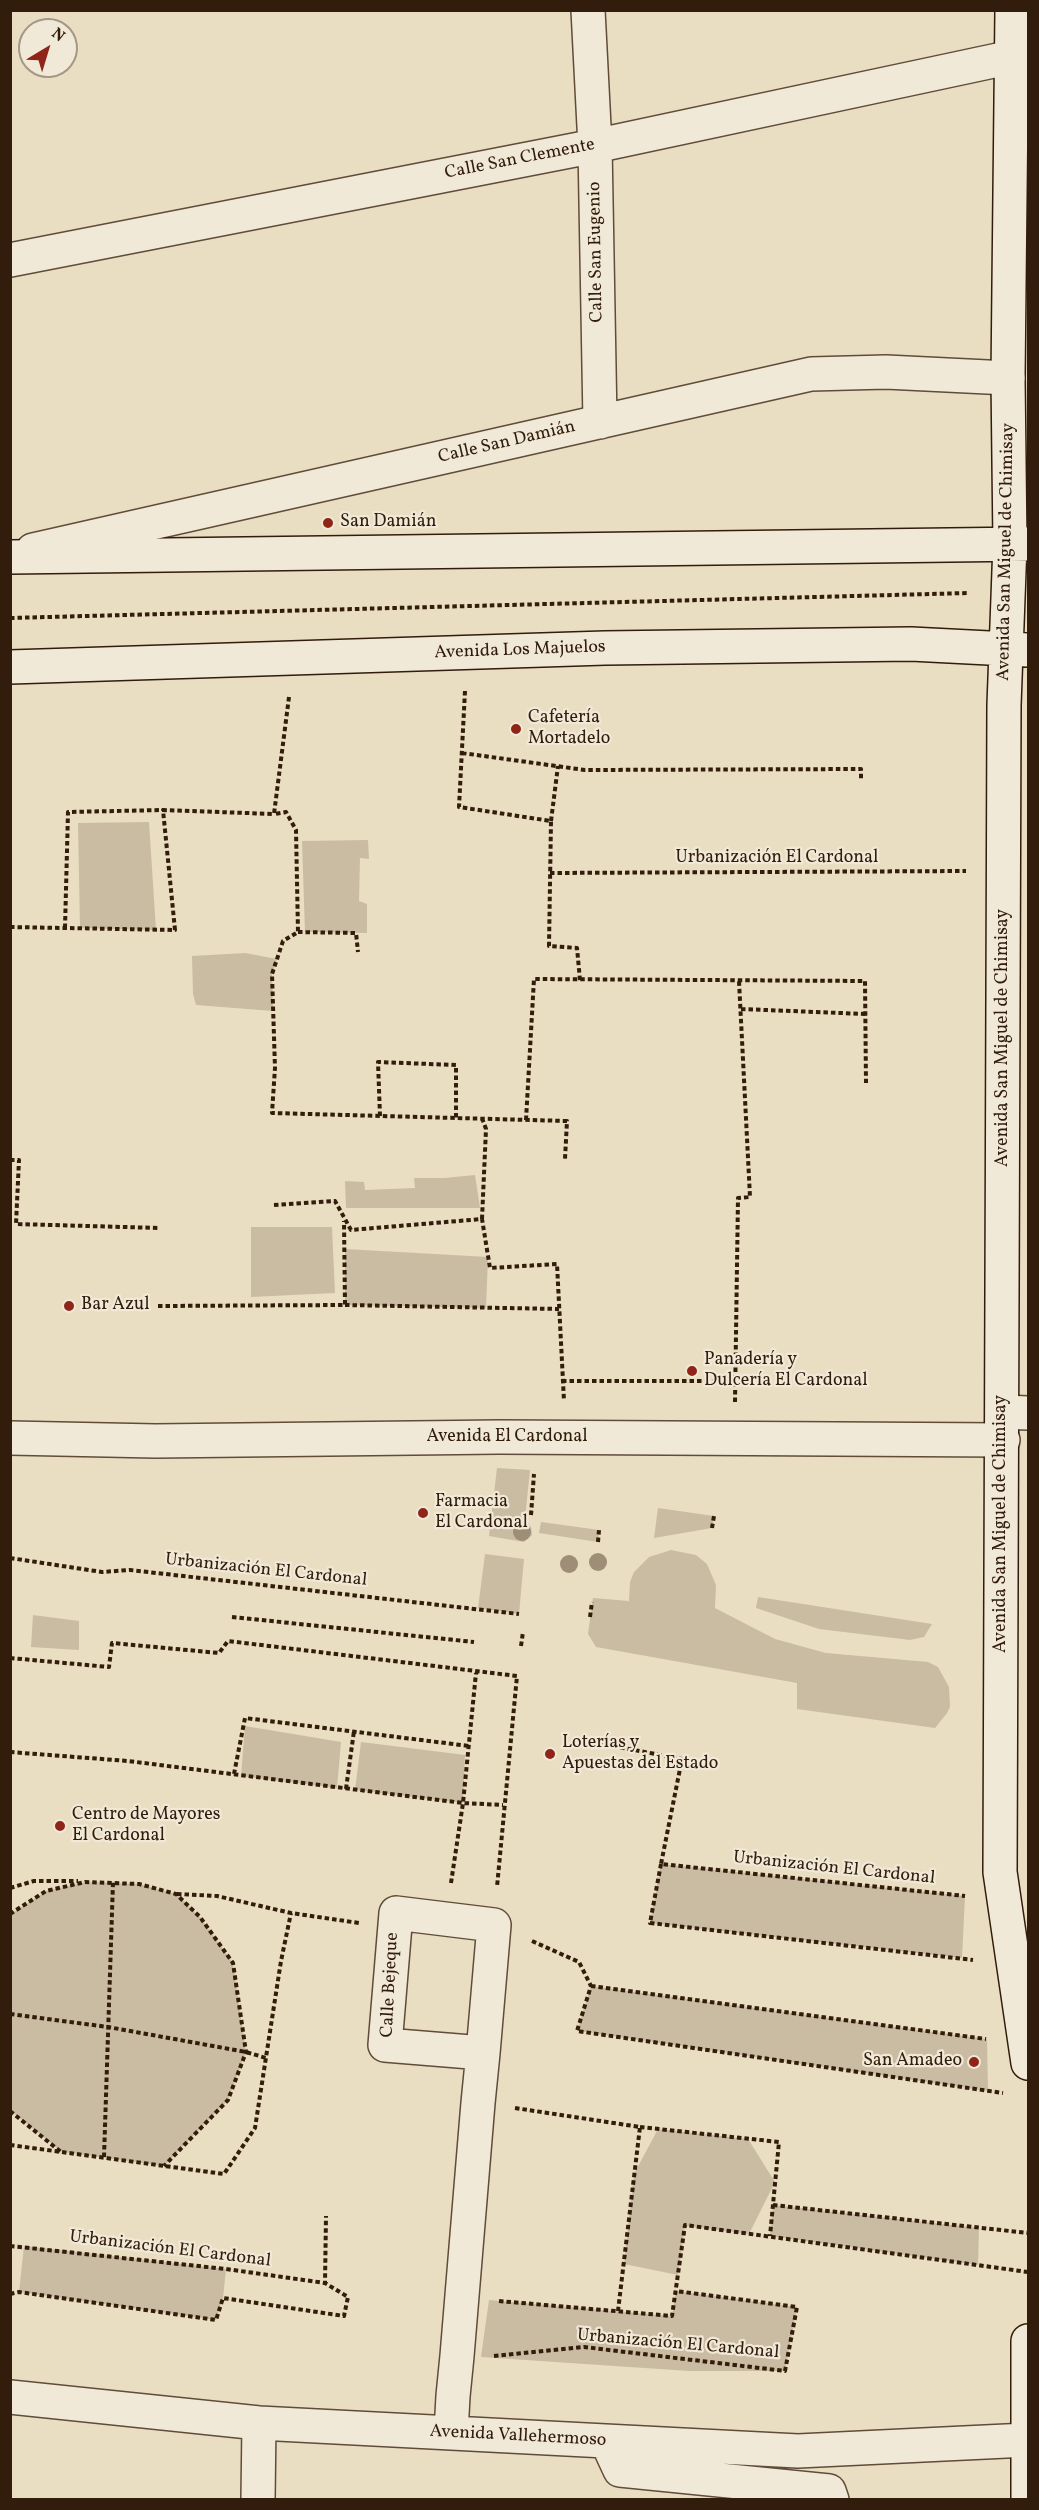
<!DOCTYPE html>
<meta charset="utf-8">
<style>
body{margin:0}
#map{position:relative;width:1039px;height:2510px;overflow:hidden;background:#e9ddc2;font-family:Vollkorn,serif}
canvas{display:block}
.frame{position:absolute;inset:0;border:12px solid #321c0b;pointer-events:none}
.north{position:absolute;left:18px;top:18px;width:60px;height:60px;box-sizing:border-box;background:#f1e9d7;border:2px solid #a59785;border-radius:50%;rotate:38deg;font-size:16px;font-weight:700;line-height:24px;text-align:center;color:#321c0b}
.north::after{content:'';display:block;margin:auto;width:21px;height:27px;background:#8f2418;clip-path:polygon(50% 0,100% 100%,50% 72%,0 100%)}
</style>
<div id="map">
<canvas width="1039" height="2510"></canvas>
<div class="frame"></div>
<div class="north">N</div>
</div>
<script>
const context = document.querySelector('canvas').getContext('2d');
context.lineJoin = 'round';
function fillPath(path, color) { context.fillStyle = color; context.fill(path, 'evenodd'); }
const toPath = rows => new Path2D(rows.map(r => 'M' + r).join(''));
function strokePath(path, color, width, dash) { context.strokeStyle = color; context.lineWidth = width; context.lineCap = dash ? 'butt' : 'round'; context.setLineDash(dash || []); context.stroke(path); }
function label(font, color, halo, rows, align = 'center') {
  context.font = font + ' Vollkorn,serif'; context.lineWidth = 4.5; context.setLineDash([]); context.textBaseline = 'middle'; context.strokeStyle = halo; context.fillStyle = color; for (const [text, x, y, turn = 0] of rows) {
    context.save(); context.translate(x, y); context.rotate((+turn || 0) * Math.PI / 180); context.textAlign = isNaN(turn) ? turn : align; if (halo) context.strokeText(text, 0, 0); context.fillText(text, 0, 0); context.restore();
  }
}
fillPath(toPath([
 [149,822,156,930,80,928,78,823],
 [368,840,369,859,360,858,359,901,367,904,367,933,305,932,302,841],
 [245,953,277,959,272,974,273,1011,196,1005,193,994,192,956],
 [475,1175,480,1208,346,1208,345,1181,364,1182,365,1190,415,1188,414,1178,444,1178],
 [251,1227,332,1227,335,1293,251,1297],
 [345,1249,488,1257,486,1308,345,1305],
 [497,1468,530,1470,525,1519,531,1527,532,1535,524,1542,489,1536],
 [658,1508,714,1516,712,1528,654,1538],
 [541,1522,599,1530,598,1542,539,1533],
 [671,1550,696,1555,707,1564,716,1585,715,1608,775,1639,826,1653,928,1662,938,1667,949,1687,950,1707,947,1713,935,1728,797,1709,797,1683,596,1647,588,1634,593,1598,629,1601,630,1582,634,1572,649,1557],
 [485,1554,524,1559,519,1614,478,1608],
 [758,1597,932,1624,924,1637,910,1640,819,1629,756,1608],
 [33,1615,79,1621,79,1650,31,1647],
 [245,1726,341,1742,337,1788,241,1776],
 [361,1742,465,1755,463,1803,355,1790],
 [661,1864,965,1896,962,1958,650,1923],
 [85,1882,139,1884,176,1894,200,1917,233,1963,246,2052,228,2100,164,2166,62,2152,11,2111,11,1914,46,1891],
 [591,1986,987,2039,988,2091,577,2031],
 [658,2129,748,2139,775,2182,749,2234,685,2226,678,2275,624,2264,634,2174],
 [773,2205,979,2228,978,2265,770,2236],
 [24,2246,226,2269,223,2298,216,2320,19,2292],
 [676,2291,797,2307,785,2371,689,2371,481,2357,489,2300,672,2316]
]), '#cabca3');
const street = toPath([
 [588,10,595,146,600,422],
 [10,260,595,146,1012,57,1028,56],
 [33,550,811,374,886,372,1008,378],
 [1003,1412,1028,1413],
 [10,1438,156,1441,499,1437,1003,1440],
 [10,2397,259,2423,798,2451,1027,2440],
 [451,2433,453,2396,457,2356,478,2103,483,2053,494,1925,396,1913,385,2045,483,2053],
 [607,2442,620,2470,829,2491,832,2500],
 [258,2500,259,2423]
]);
const secondary = toPath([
 [1012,10,1008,378,1010,544,1004,705,1000,1872,1028,2063],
 [10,557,1028,544],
 [10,667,605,648,911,644,1028,650],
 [1028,2500,1028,2341]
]);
strokePath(street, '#604c39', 36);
strokePath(secondary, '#321c0b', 36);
strokePath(toPath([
 [10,618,969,593],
 [465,691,459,807,551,821,549,946,577,948,580,980],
 [289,697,274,814,286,812,296,830,298,932,283,941,272,974,275,1068,272,1113,567,1121,565,1159],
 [462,753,585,770,861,769,861,779],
 [551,821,558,766],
 [550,873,966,871],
 [10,927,175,930,163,810,274,814],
 [65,928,68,812,163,810],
 [298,932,356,933,358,952],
 [741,1009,865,1014],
 [380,1116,378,1062,456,1065,456,1118],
 [482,1118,486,1129,482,1219],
 [526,1120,534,979,865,981,866,1083],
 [10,1160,19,1160,16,1224,159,1228],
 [274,1205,335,1201,351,1230,482,1219,490,1268,557,1264,564,1401],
 [345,1305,559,1309],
 [158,1306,345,1305,344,1221],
 [562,1381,735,1381],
 [735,1402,738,1198,750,1197,739,981],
 [531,1515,534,1474],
 [712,1528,714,1516],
 [598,1542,599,1530],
 [10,1558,102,1572,130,1570,519,1614],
 [232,1617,474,1642],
 [590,1617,592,1602],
 [521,1646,523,1632],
 [10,1658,109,1667,112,1643,219,1653,228,1641,517,1676,497,1887],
 [576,1739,682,1759,661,1864,965,1896],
 [10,1752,128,1761,463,1803,503,1805],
 [234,1774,245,1718,469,1746],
 [346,1789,354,1731],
 [661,1864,650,1923,973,1960],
 [451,1883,463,1803,476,1673],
 [10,1888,34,1881,78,1881],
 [177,1894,217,1896,291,1913,359,1923],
 [10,1914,46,1891,85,1882,139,1884,176,1894,200,1917,233,1963,246,2052,228,2100,164,2166],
 [532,1941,579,1962,591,1986,577,2031,1003,2093],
 [591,1986,986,2039],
 [10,2014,108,2027,246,2052,266,2058],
 [515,2108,640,2127,618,2311],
 [10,2111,61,2152],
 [640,2127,779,2142,770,2236],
 [10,2145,224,2174,255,2128,281,1961,291,1913],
 [104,2157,113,1882],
 [773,2205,1028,2233],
 [10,2246,226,2269,325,2283,326,2216],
 [10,2294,19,2292,216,2320,223,2298,344,2316,348,2297,325,2283],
 [499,2301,672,2316,685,2225,1028,2272],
 [494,2356,584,2347,785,2371,797,2307,676,2291]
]), '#321c0b', 4, [4.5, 3]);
strokePath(street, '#f1e9d7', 33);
strokePath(secondary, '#f1e9d7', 33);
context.fillStyle = '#9e8d77';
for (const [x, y] of [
 [522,1532],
 [598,1562],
 [569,1564]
]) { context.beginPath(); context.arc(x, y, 9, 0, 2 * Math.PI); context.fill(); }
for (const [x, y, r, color] of [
 [328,523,6,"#8f2418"],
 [516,729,6,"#8f2418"],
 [69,1306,6,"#8f2418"],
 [692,1371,6,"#8f2418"],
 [423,1513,6,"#8f2418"],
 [550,1754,6,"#8f2418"],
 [60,1826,6,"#8f2418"],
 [974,2062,6,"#8f2418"]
]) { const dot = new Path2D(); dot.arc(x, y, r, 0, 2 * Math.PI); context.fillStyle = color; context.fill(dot); strokePath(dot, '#f1e9d7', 2); }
label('18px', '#321c0b', '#f1e9d7', [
 ["Calle San Clemente",520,160,-11],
 ["Calle San Eugenio",597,252,-91],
 ["Calle San Damián",507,443,-13],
 ["Avenida San Miguel de Chimisay",1007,552,-89],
 ["Avenida Los Majuelos",520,651,-2],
 ["Urbanización El Cardonal",777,859],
 ["Avenida San Miguel de Chimisay",1004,1038,-90],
 ["Avenida El Cardonal",507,1438],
 ["Avenida San Miguel de Chimisay",1002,1524,-90],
 ["Urbanización El Cardonal",266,1571,6],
 ["Urbanización El Cardonal",834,1869,6],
 ["Calle Bejeque",391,1985,-87],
 ["Urbanización El Cardonal",170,2250,7],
 ["Urbanización El Cardonal",678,2345,5],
 ["Avenida Vallehermoso",518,2437,3]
]);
label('18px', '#321c0b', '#f1e9d7', [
 ["San Damián",340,523],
 ["Cafetería",528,719],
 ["Mortadelo",528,740],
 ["Bar Azul",81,1306],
 ["Panadería y",704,1361],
 ["Dulcería El Cardonal",704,1382],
 ["Farmacia",435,1503],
 ["El Cardonal",435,1524],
 ["Loterías y",562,1744],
 ["Apuestas del Estado",562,1765],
 ["Centro de Mayores",72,1816],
 ["El Cardonal",72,1837],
 ["San Amadeo",962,2062,"right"]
], 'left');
</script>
